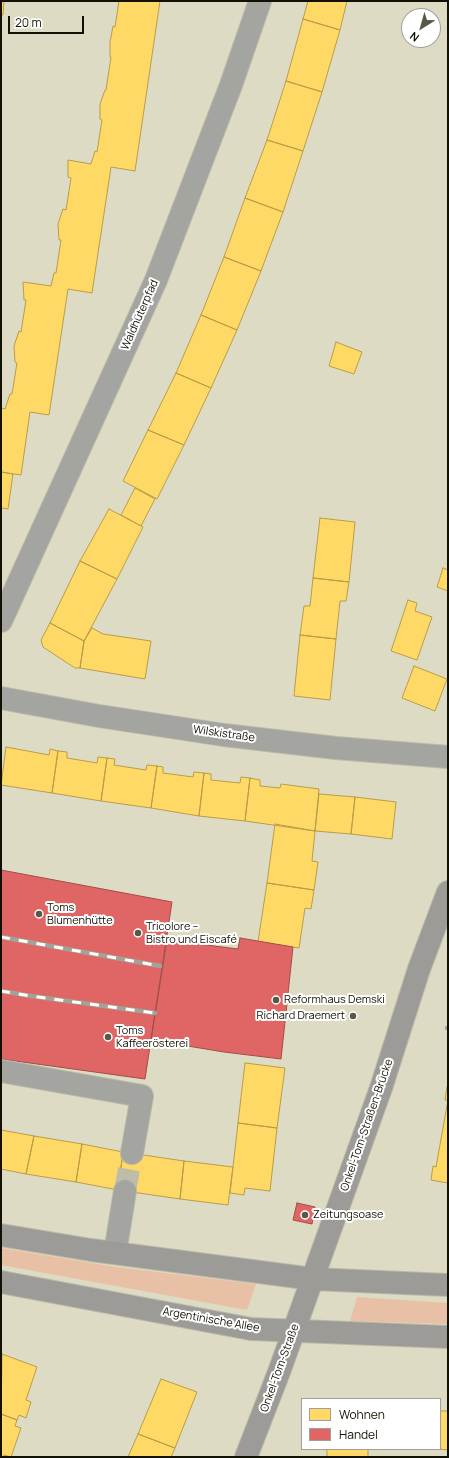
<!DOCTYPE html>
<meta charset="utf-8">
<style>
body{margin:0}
#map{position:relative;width:449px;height:1458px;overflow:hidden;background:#dedbc4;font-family:Manrope,sans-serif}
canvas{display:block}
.frame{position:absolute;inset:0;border:2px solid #121003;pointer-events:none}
.legend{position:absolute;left:301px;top:1398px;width:140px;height:52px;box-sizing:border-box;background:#fff;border:1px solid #a09f9a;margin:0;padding:5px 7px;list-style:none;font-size:12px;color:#121003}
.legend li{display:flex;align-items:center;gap:8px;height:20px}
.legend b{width:20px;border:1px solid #a09f9a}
.north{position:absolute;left:401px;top:8px;width:40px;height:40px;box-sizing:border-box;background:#fff;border:1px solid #a09f9a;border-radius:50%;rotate:217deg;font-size:11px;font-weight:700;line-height:16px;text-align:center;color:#121003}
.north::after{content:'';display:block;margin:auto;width:14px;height:18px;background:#595747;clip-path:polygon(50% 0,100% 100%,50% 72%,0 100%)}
.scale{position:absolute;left:8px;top:16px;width:76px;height:18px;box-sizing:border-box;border:2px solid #121003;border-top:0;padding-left:5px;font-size:12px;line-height:14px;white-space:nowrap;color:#121003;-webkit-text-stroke:3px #fff;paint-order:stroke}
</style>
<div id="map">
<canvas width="449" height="1458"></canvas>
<div class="frame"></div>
<ul class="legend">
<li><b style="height:11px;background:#ffd966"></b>Wohnen</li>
<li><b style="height:11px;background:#e06666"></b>Handel</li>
</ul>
<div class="north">N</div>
<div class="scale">20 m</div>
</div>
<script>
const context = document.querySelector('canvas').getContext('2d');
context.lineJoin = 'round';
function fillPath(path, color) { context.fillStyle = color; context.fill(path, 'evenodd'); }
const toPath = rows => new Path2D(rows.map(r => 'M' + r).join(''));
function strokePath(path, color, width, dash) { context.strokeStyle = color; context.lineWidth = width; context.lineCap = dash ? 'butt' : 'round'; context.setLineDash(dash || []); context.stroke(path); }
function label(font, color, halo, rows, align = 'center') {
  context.font = font + ' Manrope,sans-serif'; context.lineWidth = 4; context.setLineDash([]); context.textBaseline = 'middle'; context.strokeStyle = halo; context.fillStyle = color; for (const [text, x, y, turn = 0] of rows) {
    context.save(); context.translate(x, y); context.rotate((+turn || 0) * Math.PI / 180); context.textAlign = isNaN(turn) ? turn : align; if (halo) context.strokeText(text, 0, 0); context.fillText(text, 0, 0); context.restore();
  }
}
fillPath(toPath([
 [1,1248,116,1267,256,1284,247,1310,1,1265],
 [357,1297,448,1303,448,1324,350,1321]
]), '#e8c0a6');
const homes = toPath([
 [1,1,4,1,3,15,1,15,1,1],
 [119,1,160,1,135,171,111,167,92,293,68,289,49,415,30,412,21,475,1,472,1,408,5,409,10,394,12,394,17,363,15,362,14,346,19,331,21,332,26,300,24,300,23,282,51,286,54,273,56,273,61,240,59,240,58,224,63,209,66,210,71,178,68,177,68,160,91,164,95,151,97,152,102,120,100,119,100,104,105,90,106,90,111,57,110,57,110,42,113,26,115,27,119,1],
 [308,1,347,1,340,30,303,19,308,1],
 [303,19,340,30,322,92,286,81,303,19],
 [286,81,322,92,303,151,267,140,286,81],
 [267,140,303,151,283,212,245,198,267,140],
 [245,198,283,212,261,271,224,257,245,198],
 [224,257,261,271,237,330,201,315,224,257],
 [201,315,237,330,211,388,176,373,201,315],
 [336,342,362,352,354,374,329,366,336,342],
 [176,373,211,388,184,445,148,430,176,373],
 [148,430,184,445,157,499,123,481,148,430],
 [1,472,13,474,8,509,1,508,1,472],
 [135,488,155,499,141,526,121,515,135,488],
 [109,509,143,527,117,579,80,561,109,509],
 [320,518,355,522,349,582,313,578,320,518],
 [80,561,117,579,84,641,50,623,80,561],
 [443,568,448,570,448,591,437,587,443,568],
 [313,578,349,582,346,601,340,601,336,639,300,635,304,606,310,606,313,578],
 [408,600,417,603,415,611,432,617,417,660,391,651,408,600],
 [50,623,84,641,80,668,75,668,43,647,41,640,50,623],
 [92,628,103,634,151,641,145,679,80,668,84,641,92,628],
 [300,635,336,639,330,700,294,696,300,635],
 [414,666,447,679,435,711,402,698,414,666],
 [6,747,49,755,50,749,58,751,52,793,1,785,6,747],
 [58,751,67,752,67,758,97,763,98,757,107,758,101,801,52,793,58,751],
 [107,758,115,759,114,765,146,770,147,765,157,766,151,808,101,801,107,758],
 [157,766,163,767,163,773,193,777,194,772,204,773,199,816,151,808,157,766],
 [204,773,211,774,211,780,240,783,241,777,250,778,245,821,199,816,204,773],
 [250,778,260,780,260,786,280,788,281,784,319,789,315,831,245,821,250,778],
 [319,794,355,797,351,834,315,831,319,794],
 [355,797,396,802,392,839,351,834,355,797],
 [275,824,315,831,312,861,318,862,314,890,267,883,275,824],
 [267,883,314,890,311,909,305,908,299,948,258,942,267,883],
 [245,1063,285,1068,277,1128,238,1123,245,1063],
 [447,1087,448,1087,448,1183,431,1180,433,1166,436,1167,448,1100,445,1100,447,1087],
 [238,1123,277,1128,270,1191,245,1188,244,1195,230,1193,238,1123],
 [1,1130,34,1136,26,1174,1,1169,1,1130],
 [34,1136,82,1144,76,1182,26,1174,34,1136],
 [82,1144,123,1152,118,1190,76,1182,82,1144],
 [123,1152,184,1161,180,1199,118,1190,123,1152],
 [184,1161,233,1167,228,1205,180,1199,184,1161],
 [2,1354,37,1367,26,1400,31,1402,26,1418,19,1415,17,1420,1,1414,2,1354],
 [161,1379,197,1392,175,1448,138,1434,161,1379],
 [440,1411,448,1411,448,1450,439,1449,440,1411],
 [1,1414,17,1420,15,1426,21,1428,11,1457,4,1455,3,1457,1,1457,1,1414],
 [138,1434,175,1448,171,1457,128,1457,138,1434],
 [327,1449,368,1449,368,1457,327,1457,327,1449]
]);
fillPath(homes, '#ffd966');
strokePath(homes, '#b89d48', 1);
const shops = toPath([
 [1,870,172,902,145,1079,1,1059,1,870],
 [240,938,293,947,281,1059,224,1052,151,1040,167,940,238,949,240,938],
 [297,1203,315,1207,312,1224,293,1220,297,1203]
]);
fillPath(shops, '#e06666');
strokePath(shops, '#a24c48', 1);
strokePath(toPath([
 [125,1191,132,1153]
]), '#bfbda7', 22, [22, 11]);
const minor = toPath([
 [1,621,156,280,231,85,260,1],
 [1,698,99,716,224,735,336,748,448,757],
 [1,1071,142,1096,132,1153],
 [115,1253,125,1191]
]);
const major = toPath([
 [419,969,448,892],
 [1,1235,91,1250,313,1279,448,1285],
 [1,1282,251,1329,448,1337],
 [246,1457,279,1372,381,1088]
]);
strokePath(minor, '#bbb9a8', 24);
strokePath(major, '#bbb9a8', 24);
strokePath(minor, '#a4a4a1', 22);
strokePath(major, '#9d9b97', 22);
const rail = toPath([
 [1,937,160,966],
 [1,991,31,996,155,1013],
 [447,1028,448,1028]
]);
strokePath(rail, '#a2a296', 4.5);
strokePath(rail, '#fff', 3, [9]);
const majorBridge = toPath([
 [381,1088,419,969]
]);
strokePath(majorBridge, '#bbb9a8', 24, []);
strokePath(majorBridge, '#9d9b97', 22);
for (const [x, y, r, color] of [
 [39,914,4,"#595747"],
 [138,933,4,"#595747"],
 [276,1000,4,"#595747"],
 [353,1016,4,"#595747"],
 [108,1037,4,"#595747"],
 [305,1215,4,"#595747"]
]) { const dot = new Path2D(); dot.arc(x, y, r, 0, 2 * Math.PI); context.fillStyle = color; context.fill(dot); strokePath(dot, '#fff', 1.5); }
label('11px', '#121003', '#fff', [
 ["Waldhüterpfad",140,315,-66],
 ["Wilskistraße",224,734,8],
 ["Onkel-Tom-Straßen-Brücke",367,1125,-71],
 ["Argentinische Allee",211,1320,10],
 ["Onkel-Tom-Straße",280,1368,-70]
]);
label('11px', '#121003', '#fff', [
 ["Toms",47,908],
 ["Blumenhütte",47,921],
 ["Tricolore –",146,927],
 ["Bistro und Eiscafé",146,940],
 ["Reformhaus Demski",284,1000],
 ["Richard Draemert",345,1016,"right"],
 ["Toms",116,1031],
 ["Kaffeerösterei",116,1044],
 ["Zeitungsoase",313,1215]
], 'left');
</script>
